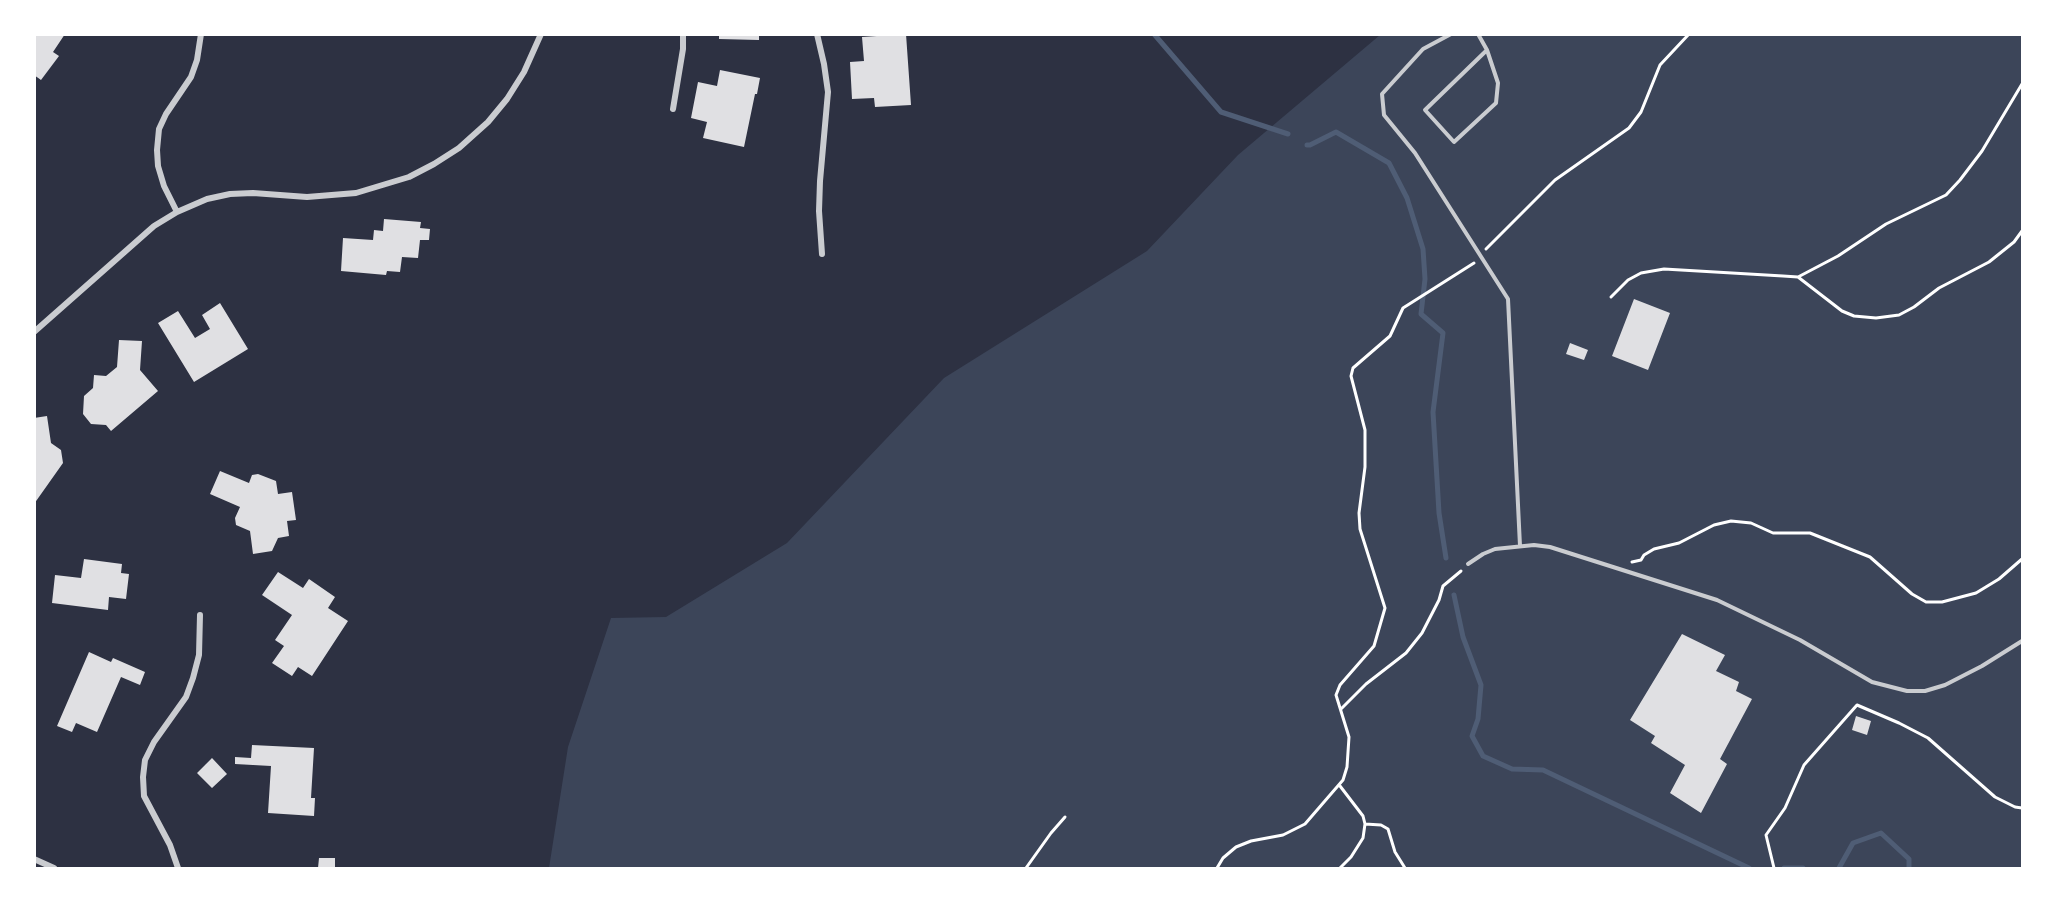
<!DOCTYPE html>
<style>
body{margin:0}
#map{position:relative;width:2057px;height:903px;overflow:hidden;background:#2d3142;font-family:Helvetica,sans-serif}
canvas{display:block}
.frame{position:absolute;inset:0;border:36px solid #fff;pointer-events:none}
</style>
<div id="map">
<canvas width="2057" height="903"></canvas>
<div class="frame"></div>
</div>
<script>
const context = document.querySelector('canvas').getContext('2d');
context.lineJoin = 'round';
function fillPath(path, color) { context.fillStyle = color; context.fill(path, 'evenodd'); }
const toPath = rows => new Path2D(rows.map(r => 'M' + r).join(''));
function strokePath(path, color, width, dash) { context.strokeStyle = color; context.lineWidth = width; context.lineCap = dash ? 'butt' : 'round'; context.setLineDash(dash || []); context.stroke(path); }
fillPath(toPath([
 [1380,35,2022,35,2022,868,549,868,568,747,611,618,666,617,787,543,944,378,1147,251,1238,155]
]), '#3c4559');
strokePath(toPath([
 [1154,34,1221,112,1288,134],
 [1307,145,1310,145,1336,132,1389,163,1407,198,1423,249,1425,279,1421,314,1443,333,1433,412,1439,513,1446,558],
 [1454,595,1463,637,1481,685,1478,719,1472,736,1483,756,1512,769,1543,770,1749,868],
 [1784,868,1803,868],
 [1839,868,1853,843,1881,833,1909,859,1909,868]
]), '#4f5d75', 5);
fillPath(toPath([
 [34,34,65,34,53,52,59,56,41,80,34,75],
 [719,34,759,34,759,40,719,39],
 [906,34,911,105,875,107,874,98,852,99,850,62,864,61,862,37],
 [720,70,760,78,757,94,755,94,744,147,703,138,707,122,691,118,698,82,717,86],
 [384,219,421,222,420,228,430,229,429,240,420,240,418,258,402,257,400,272,387,271,386,275,341,271,343,238,373,240,374,230,383,231],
 [1634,299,1670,313,1648,370,1612,356],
 [220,303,248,349,194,382,158,323,178,311,195,338,210,329,202,315],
 [119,340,142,341,140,370,158,391,111,431,106,425,91,424,83,414,84,396,93,388,94,375,106,376,117,367],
 [1570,343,1588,350,1584,360,1566,354],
 [47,416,51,443,61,450,63,463,34,504,34,418],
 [220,471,249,483,252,475,258,474,276,481,278,494,292,492,296,520,287,521,289,536,278,538,272,551,253,554,250,531,236,525,235,518,240,507,210,494],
 [84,559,122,564,121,573,129,574,126,599,109,597,108,610,52,603,55,575,81,578],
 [278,572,303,588,309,579,335,597,328,608,348,621,312,676,298,667,292,676,272,663,284,646,275,640,292,615,262,595],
 [1682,634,1725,655,1716,671,1739,682,1736,691,1752,699,1720,759,1727,764,1701,813,1670,793,1685,765,1651,743,1655,736,1630,720],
 [89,652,111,662,113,658,145,672,140,685,121,677,97,732,76,723,72,732,57,726],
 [1856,716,1871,721,1867,735,1852,730],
 [252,745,314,748,311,798,315,798,314,816,268,813,271,766,235,764,235,757,251,758],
 [212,758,227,774,212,788,197,773],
 [319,858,335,858,335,868,318,868]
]), '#e0e0e3');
strokePath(toPath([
 [1486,249,1555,180,1629,128,1641,112,1660,65,1689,34],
 [1798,277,1838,256,1886,224,1946,195,1960,180,1982,151,2022,84],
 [1611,297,1628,280,1641,273,1664,269,1783,276,1798,277,1842,311,1854,316,1876,318,1899,315,1914,307,1939,288,1989,262,2014,242,2022,231],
 [1632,562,1641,560,1644,555,1654,549,1679,543,1714,525,1731,521,1751,523,1773,533,1810,533,1870,557,1912,594,1926,602,1942,602,1976,593,1999,579,2022,559],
 [1341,709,1366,684,1406,653,1422,633,1439,600,1443,586,1461,571],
 [1340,786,1363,816,1365,824,1363,838,1351,857,1340,868],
 [1365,824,1381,825,1388,829,1395,852,1405,868],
 [1026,868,1051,833,1065,817],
 [1217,868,1223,858,1236,847,1251,841,1283,835,1305,824,1343,780,1347,767,1349,737,1336,695,1340,685,1374,646,1385,608,1360,529,1359,513,1365,467,1365,430,1351,376,1353,368,1390,336,1403,308,1474,263],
 [1774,868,1766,835,1785,808,1804,765,1857,705,1899,723,1928,738,1995,797,2015,807,2022,808]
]), '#fff', 3);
strokePath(toPath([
 [1451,34,1423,49,1382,94,1384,115,1415,153,1508,299,1520,546],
 [1478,34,1487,50,1498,83,1496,103,1454,142,1425,110,1487,50],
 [1468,564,1483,554,1495,549,1534,545,1550,547,1717,600,1800,640,1872,682,1907,691,1925,691,1945,685,1982,666,2022,641]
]), '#caccd0', 4);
strokePath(toPath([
 [817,34,824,64,828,92,820,181,819,211,822,254],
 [673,109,683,49,683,34],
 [177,212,164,186,158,166,157,150,159,129,166,114,191,77,197,60,201,34],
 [34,332,154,226,177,212,207,199,230,194,253,193,307,197,356,193,409,177,434,164,459,148,488,122,507,99,524,72,541,34],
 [34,859,54,868],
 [178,868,170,845,144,796,143,777,145,760,154,742,186,697,193,678,199,655,200,615]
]), '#caccd0', 6);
</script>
